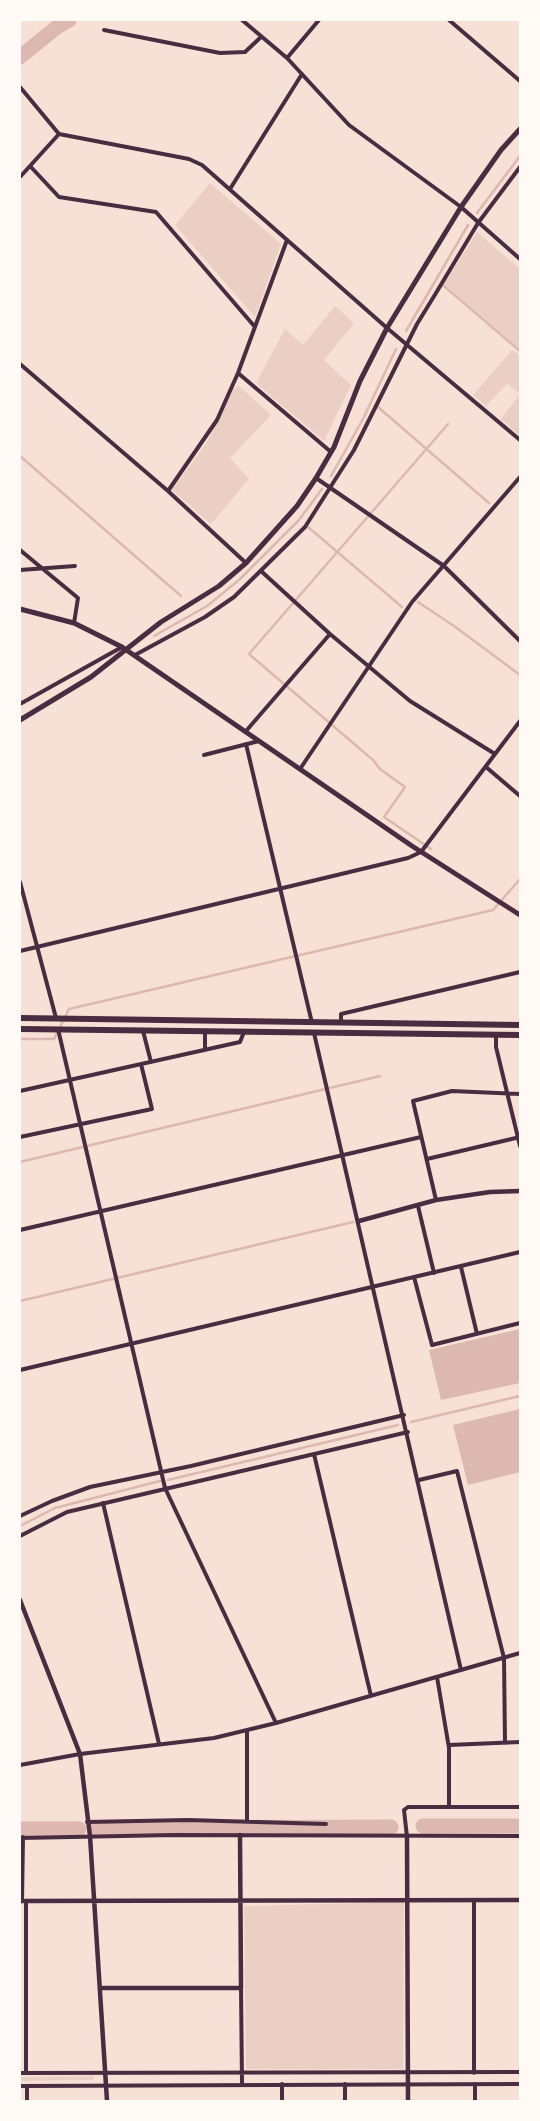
<!DOCTYPE html>
<style>
body{margin:0}
#map{position:relative;width:540px;height:2121px;overflow:hidden;background:#f7e1d7;font-family:"Playfair Display",serif}
canvas{display:block}
.frame{position:absolute;inset:0;border:21px solid #fffaf5;pointer-events:none}
</style>
<div id="map">
<canvas width="540" height="2121"></canvas>
<div class="frame"></div>
</div>
<script>
const context = document.querySelector('canvas').getContext('2d');
context.lineJoin = 'round';
function fillPath(path, color) { context.fillStyle = color; context.fill(path, 'evenodd'); }
const toPath = rows => new Path2D(rows.map(r => 'M' + r).join(''));
function strokePath(path, color, width, dash) { context.strokeStyle = color; context.lineWidth = width; context.lineCap = dash ? 'butt' : 'round'; context.setLineDash(dash || []); context.stroke(path); }
fillPath(toPath([
 [210,183,281,244,255,317,175,225],
 [477,232,520,269,520,349,444,284],
 [335,306,354,323,324,360,351,385,324,441,256,383,285,329,303,345],
 [512,350,520,356,520,436,501,419,520,394,507,384,486,406,473,395],
 [239,386,271,415,230,458,249,479,211,524,172,490,207,442,233,390],
 [404,1902,403,2069,246,2069,244,1906],
 [94,2076,94,2080,20,2081,20,2077]
]), '#ebcfc5');
fillPath(toPath([
 [520,1329,520,1383,441,1400,429,1350],
 [520,1409,520,1472,468,1485,453,1425]
]), '#dcb8b0');
strokePath(toPath([
 [477,213,520,156],
 [444,286,520,351],
 [406,331,468,225],
 [378,407,489,503],
 [20,456,181,596],
 [331,476,363,419,396,349],
 [308,527,402,607],
 [418,602,454,626,520,675],
 [154,636,207,606,239,580,299,520,322,489],
 [431,849,384,817,405,787,380,769,373,760,249,654,448,424],
 [20,1039,54,1039,69,1009,493,910,520,879],
 [20,1162,380,1076],
 [20,1301,353,1222],
 [411,1422,520,1396],
 [168,1480,398,1425],
 [20,1526,55,1508,160,1481]
]), '#dcb8b0', 2.5);
strokePath(toPath([
 [20,57,57,27,69,20],
 [423,1826,520,1826],
 [96,1828,391,1827],
 [20,1829,79,1829]
]), '#dcb8b0', 15);
strokePath(toPath([
 [242,20,287,58,349,125,461,207,520,259],
 [449,20,520,81],
 [104,30,220,53,245,52,261,37],
 [287,58,319,20],
 [20,87,59,134,189,159,202,165,387,328,520,440],
 [30,166,59,197,156,212,255,327],
 [20,177,59,134],
 [230,189,302,74],
 [20,364,168,491,246,563],
 [238,373,331,452],
 [316,478,444,566,520,641],
 [168,491,217,420,238,373,287,240],
 [20,550,78,598,74,623],
 [20,570,75,566],
 [261,571,330,634,410,701,495,754],
 [135,655,205,617,234,597,305,527,354,450,417,324,436,293,478,223,520,167],
 [20,704,122,647],
 [246,731,330,634],
 [246,744,312,1023],
 [204,755,259,741],
 [486,767,520,796],
 [300,769,412,602,520,477],
 [20,882,56,1018],
 [20,951,408,858,421,852,520,721],
 [341,1022,341,1014,520,972],
 [58,1029,165,1488,276,1723],
 [143,1031,151,1062],
 [205,1032,205,1050],
 [314,1033,461,1670],
 [496,1035,496,1047,520,1146],
 [20,1091,240,1042,244,1032],
 [20,1137,152,1109,141,1064],
 [427,1159,520,1137],
 [436,1200,413,1101,452,1091,520,1094],
 [418,1206,434,1273],
 [20,1230,421,1137],
 [461,1267,477,1334],
 [414,1277,432,1345,520,1323],
 [20,1370,520,1252],
 [314,1454,371,1696],
 [419,1480,457,1471,504,1658,505,1743],
 [103,1503,159,1744],
 [20,1516,52,1501,90,1487,191,1466,404,1415],
 [20,1536,67,1512,408,1432],
 [437,1677,449,1748,449,1807,520,1807],
 [247,1730,247,1820],
 [449,1745,520,1742],
 [20,1765,80,1754,214,1738,276,1723,520,1653],
 [87,1822,188,1820,326,1824],
 [407,1837,404,1810,408,1807,449,1807],
 [20,1838,173,1835,520,1836],
 [22,1901,23,1837],
 [241,1988,242,2084],
 [20,2073,520,2072],
 [26,2073,26,1901],
 [474,2073,474,1900],
 [282,2084,282,2101],
 [345,2084,345,2101],
 [20,2086,520,2084],
 [27,2101,27,2086],
 [475,2101,475,2084]
]), '#4a2c40', 4);
strokePath(toPath([
 [359,1221,436,1200,490,1192,520,1191],
 [20,1600,80,1754,90,1836,107,2101],
 [407,1837,408,2101],
 [20,1901,520,1900],
 [100,1988,241,1988,240,1835]
]), '#4a2c40', 4.5);
strokePath(toPath([
 [20,609,74,623,122,647,412,846,520,915],
 [20,720,91,677,161,622,219,586,246,563,297,506,316,478,334,447,360,381,387,328,461,207,501,150,520,129]
]), '#4a2c40', 5);
strokePath(toPath([
 [20,1018,520,1025],
 [20,1029,520,1035]
]), '#4a2c40', 6);
</script>
